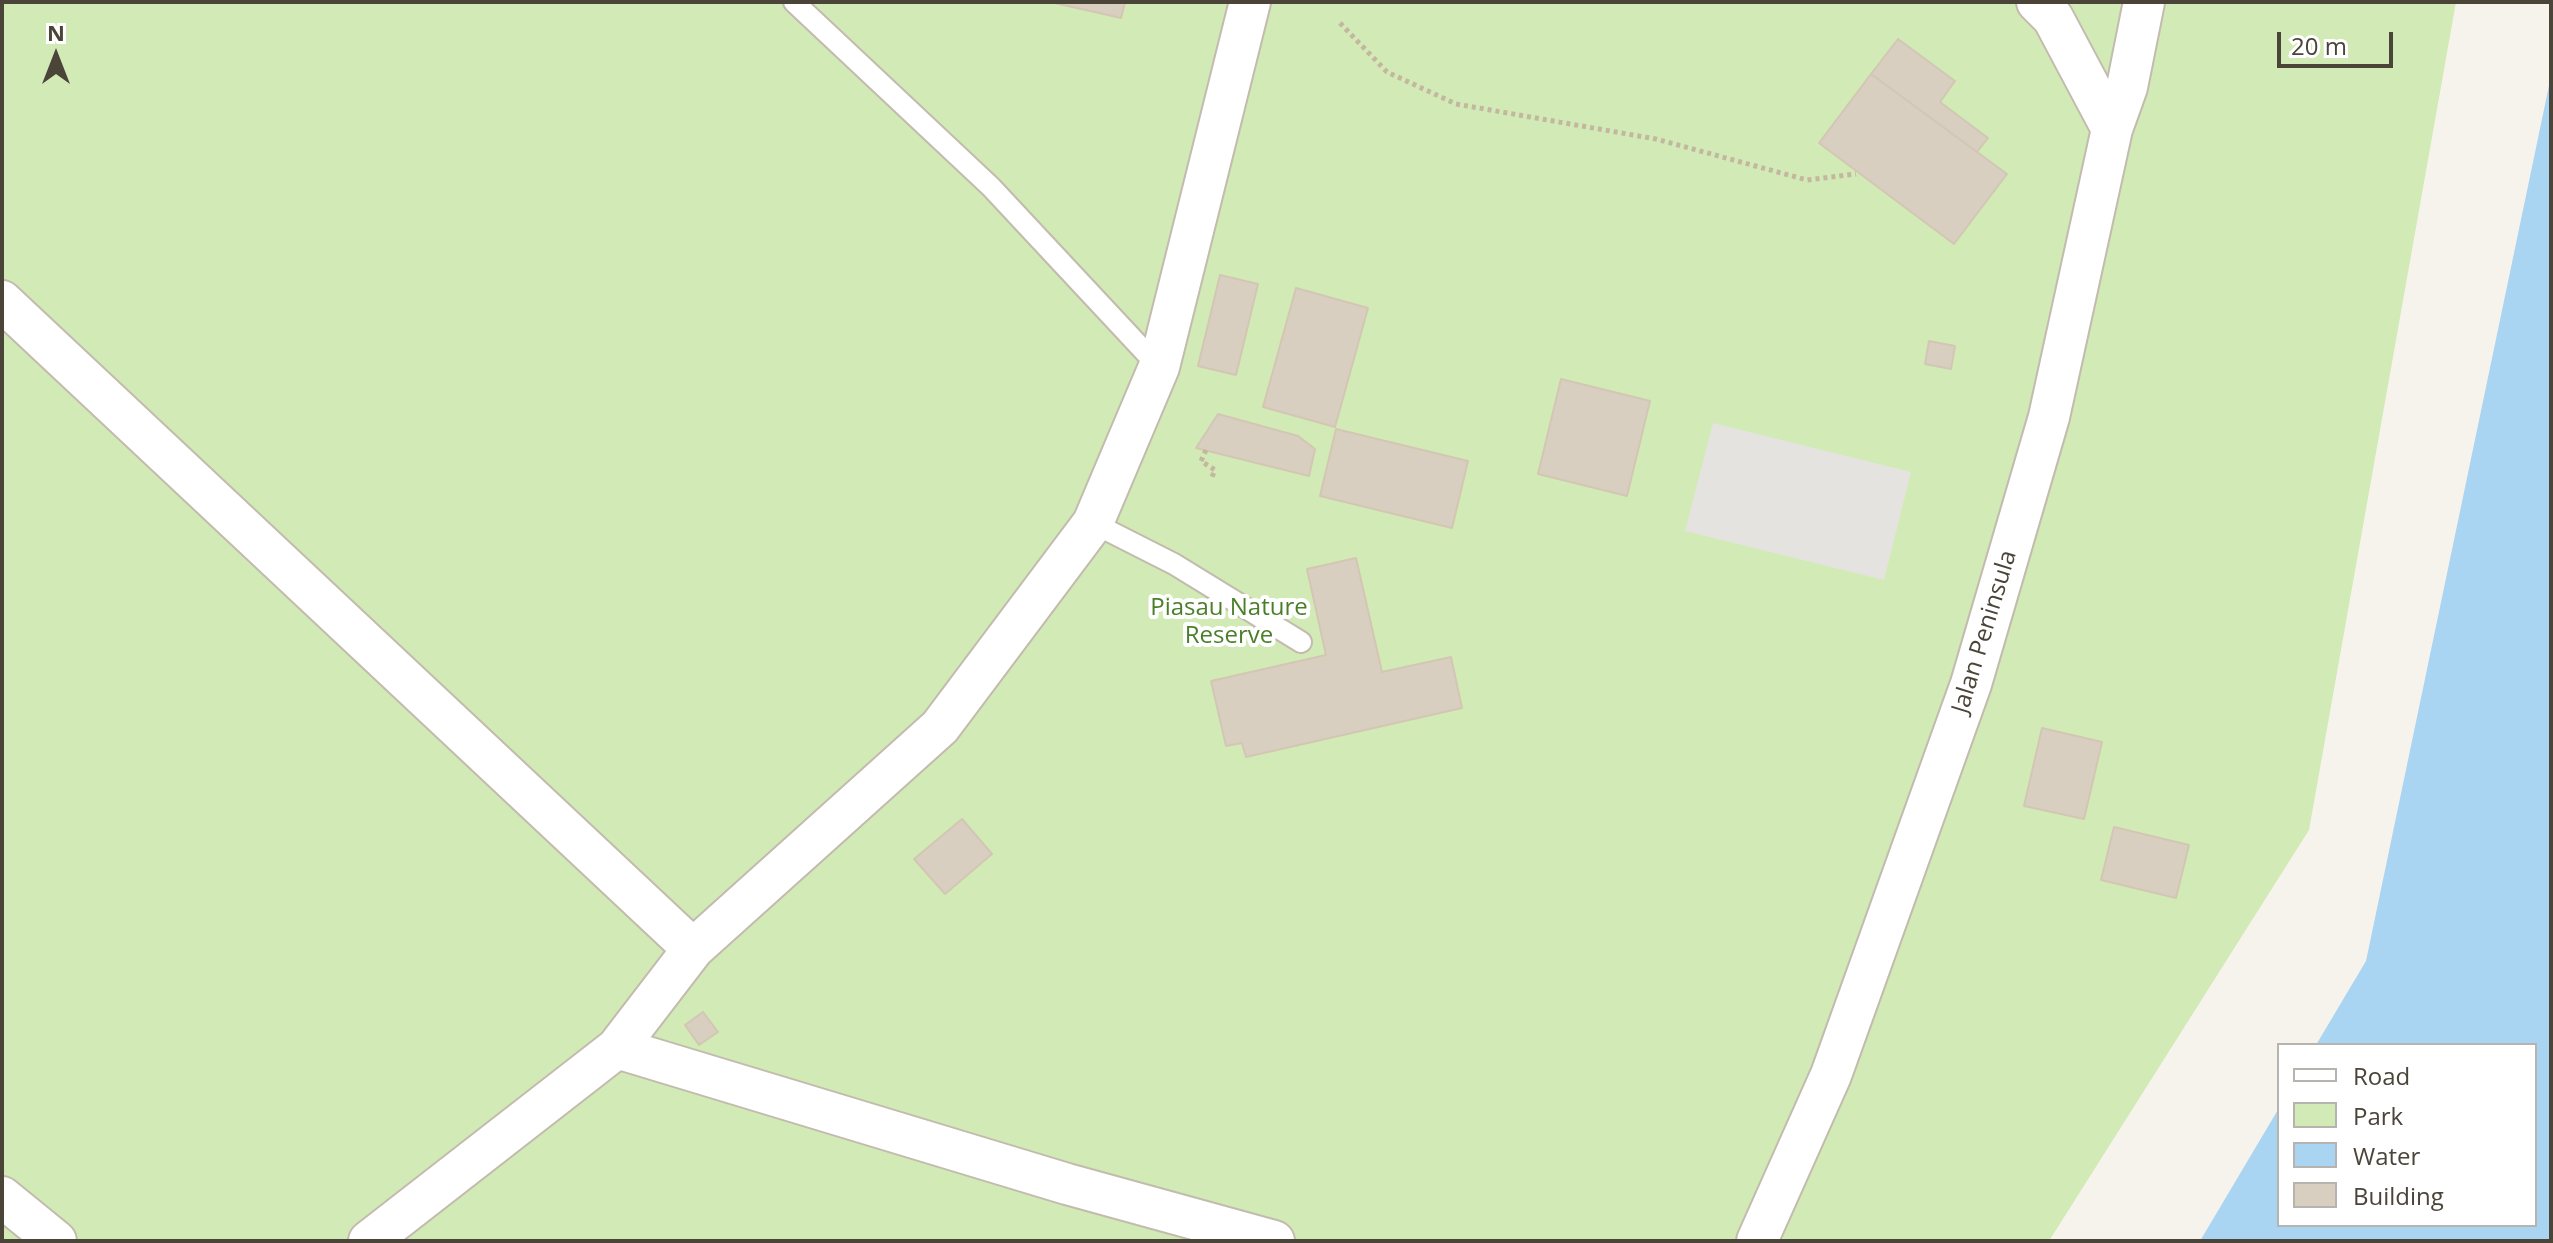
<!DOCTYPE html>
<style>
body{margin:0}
#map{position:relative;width:2553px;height:1243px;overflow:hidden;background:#f6f3ec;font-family:"Open Sans",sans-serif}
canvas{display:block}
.frame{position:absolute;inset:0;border:4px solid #4b4439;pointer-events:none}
.legend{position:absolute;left:2277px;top:1043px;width:260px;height:184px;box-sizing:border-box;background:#fff;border:2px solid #b7b4b0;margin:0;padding:10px 14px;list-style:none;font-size:24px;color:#4b4439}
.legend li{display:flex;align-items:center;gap:16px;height:40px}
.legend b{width:40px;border:2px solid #b7b4b0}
.north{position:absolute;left:16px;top:16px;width:80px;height:80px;-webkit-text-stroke:6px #fff;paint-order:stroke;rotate:0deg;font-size:22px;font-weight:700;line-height:32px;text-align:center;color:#4b4439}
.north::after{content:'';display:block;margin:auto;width:28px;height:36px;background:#4b4439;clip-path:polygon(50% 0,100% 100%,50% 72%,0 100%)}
.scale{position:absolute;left:2277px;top:32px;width:116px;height:36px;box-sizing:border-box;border:4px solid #4b4439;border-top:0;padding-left:10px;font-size:24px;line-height:28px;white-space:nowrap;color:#4b4439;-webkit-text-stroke:6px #fff;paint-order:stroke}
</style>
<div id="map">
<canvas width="2553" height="1243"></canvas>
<div class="frame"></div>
<ul class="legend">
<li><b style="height:10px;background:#fff"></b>Road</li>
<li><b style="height:22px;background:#d2eab5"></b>Park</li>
<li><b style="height:22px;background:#a9d4f2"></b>Water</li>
<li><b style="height:22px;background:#d8cfc1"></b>Building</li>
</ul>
<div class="north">N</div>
<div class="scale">20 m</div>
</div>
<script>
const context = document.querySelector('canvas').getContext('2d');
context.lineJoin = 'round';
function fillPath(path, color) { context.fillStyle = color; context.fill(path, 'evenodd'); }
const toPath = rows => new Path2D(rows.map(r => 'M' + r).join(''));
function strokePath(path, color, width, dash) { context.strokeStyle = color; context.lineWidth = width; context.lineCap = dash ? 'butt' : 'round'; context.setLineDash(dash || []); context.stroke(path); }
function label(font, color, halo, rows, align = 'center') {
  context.font = font + ' "Open Sans",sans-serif'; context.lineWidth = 8; context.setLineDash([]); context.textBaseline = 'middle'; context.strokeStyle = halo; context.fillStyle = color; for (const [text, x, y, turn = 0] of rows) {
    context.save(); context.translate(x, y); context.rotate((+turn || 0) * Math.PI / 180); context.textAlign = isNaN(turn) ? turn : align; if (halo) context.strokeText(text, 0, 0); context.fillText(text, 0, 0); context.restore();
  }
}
fillPath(toPath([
 [2,2,2456,2,2309,830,2049,1241,2,1241]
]), '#d2eab5');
fillPath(toPath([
 [1713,423,1911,472,1884,580,1685,531]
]), '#e5e3e0');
fillPath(toPath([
 [2551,76,2551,1241,2200,1241,2279,1108,2279,1225,2535,1225,2535,1045,2316,1045,2366,961]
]), '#a9d4f2');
const building = toPath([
 [1050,2,1125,2,1121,18,1050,2],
 [1898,39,1955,81,1940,102,1988,138,1977,152,1871,74,1898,39],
 [1871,74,2007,174,1954,244,1819,143,1871,74],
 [1220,275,1258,284,1236,375,1198,366,1220,275],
 [1296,288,1368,308,1335,427,1263,407,1296,288],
 [1929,341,1955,346,1951,369,1925,364,1929,341],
 [1561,379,1650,401,1627,496,1538,474,1561,379],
 [1218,414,1298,436,1315,449,1309,476,1196,448,1218,414],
 [1336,429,1468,461,1452,528,1320,496,1336,429],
 [1356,558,1382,672,1451,657,1462,708,1246,757,1242,743,1226,746,1211,681,1326,655,1307,569,1356,558],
 [2042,728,2102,742,2084,819,2024,806,2042,728],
 [962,819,992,854,945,894,914,859,962,819],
 [2114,827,2189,845,2176,898,2101,880,2114,827],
 [703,1012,718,1032,699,1045,685,1025,703,1012]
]);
fillPath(building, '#d8cfc1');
strokePath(building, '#d3c7b4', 2);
const lane = toPath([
 [794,2,991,187,1159,367],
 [1093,523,1174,564,1301,642]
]);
const street = toPath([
 [2037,2,2053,18,2112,129],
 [2,301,693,949],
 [617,1048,1067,1184,1274,1241],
 [2,1197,56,1241],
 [369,1241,617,1048,693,949,940,727,1093,523,1159,367,1250,2],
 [1757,1241,1831,1075,1971,684,2049,417,2112,129,2127,87,2144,2]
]);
strokePath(lane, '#c2bbae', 24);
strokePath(street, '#c2bbae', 44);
strokePath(toPath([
 [1340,23,1387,72,1456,104,1656,139,1807,180,1856,174],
 [1206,450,1201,461,1215,470,1211,479]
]), '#c4b79f', 5, [4, 4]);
strokePath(lane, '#fff', 20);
strokePath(street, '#fff', 40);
label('24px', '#4a7f2a', '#fff', [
 ["Piasau Nature",1229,608],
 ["Reserve",1229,636]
]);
label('24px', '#4b4439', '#fff', [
 ["Jalan Peninsula",1985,632,-73]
]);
</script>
